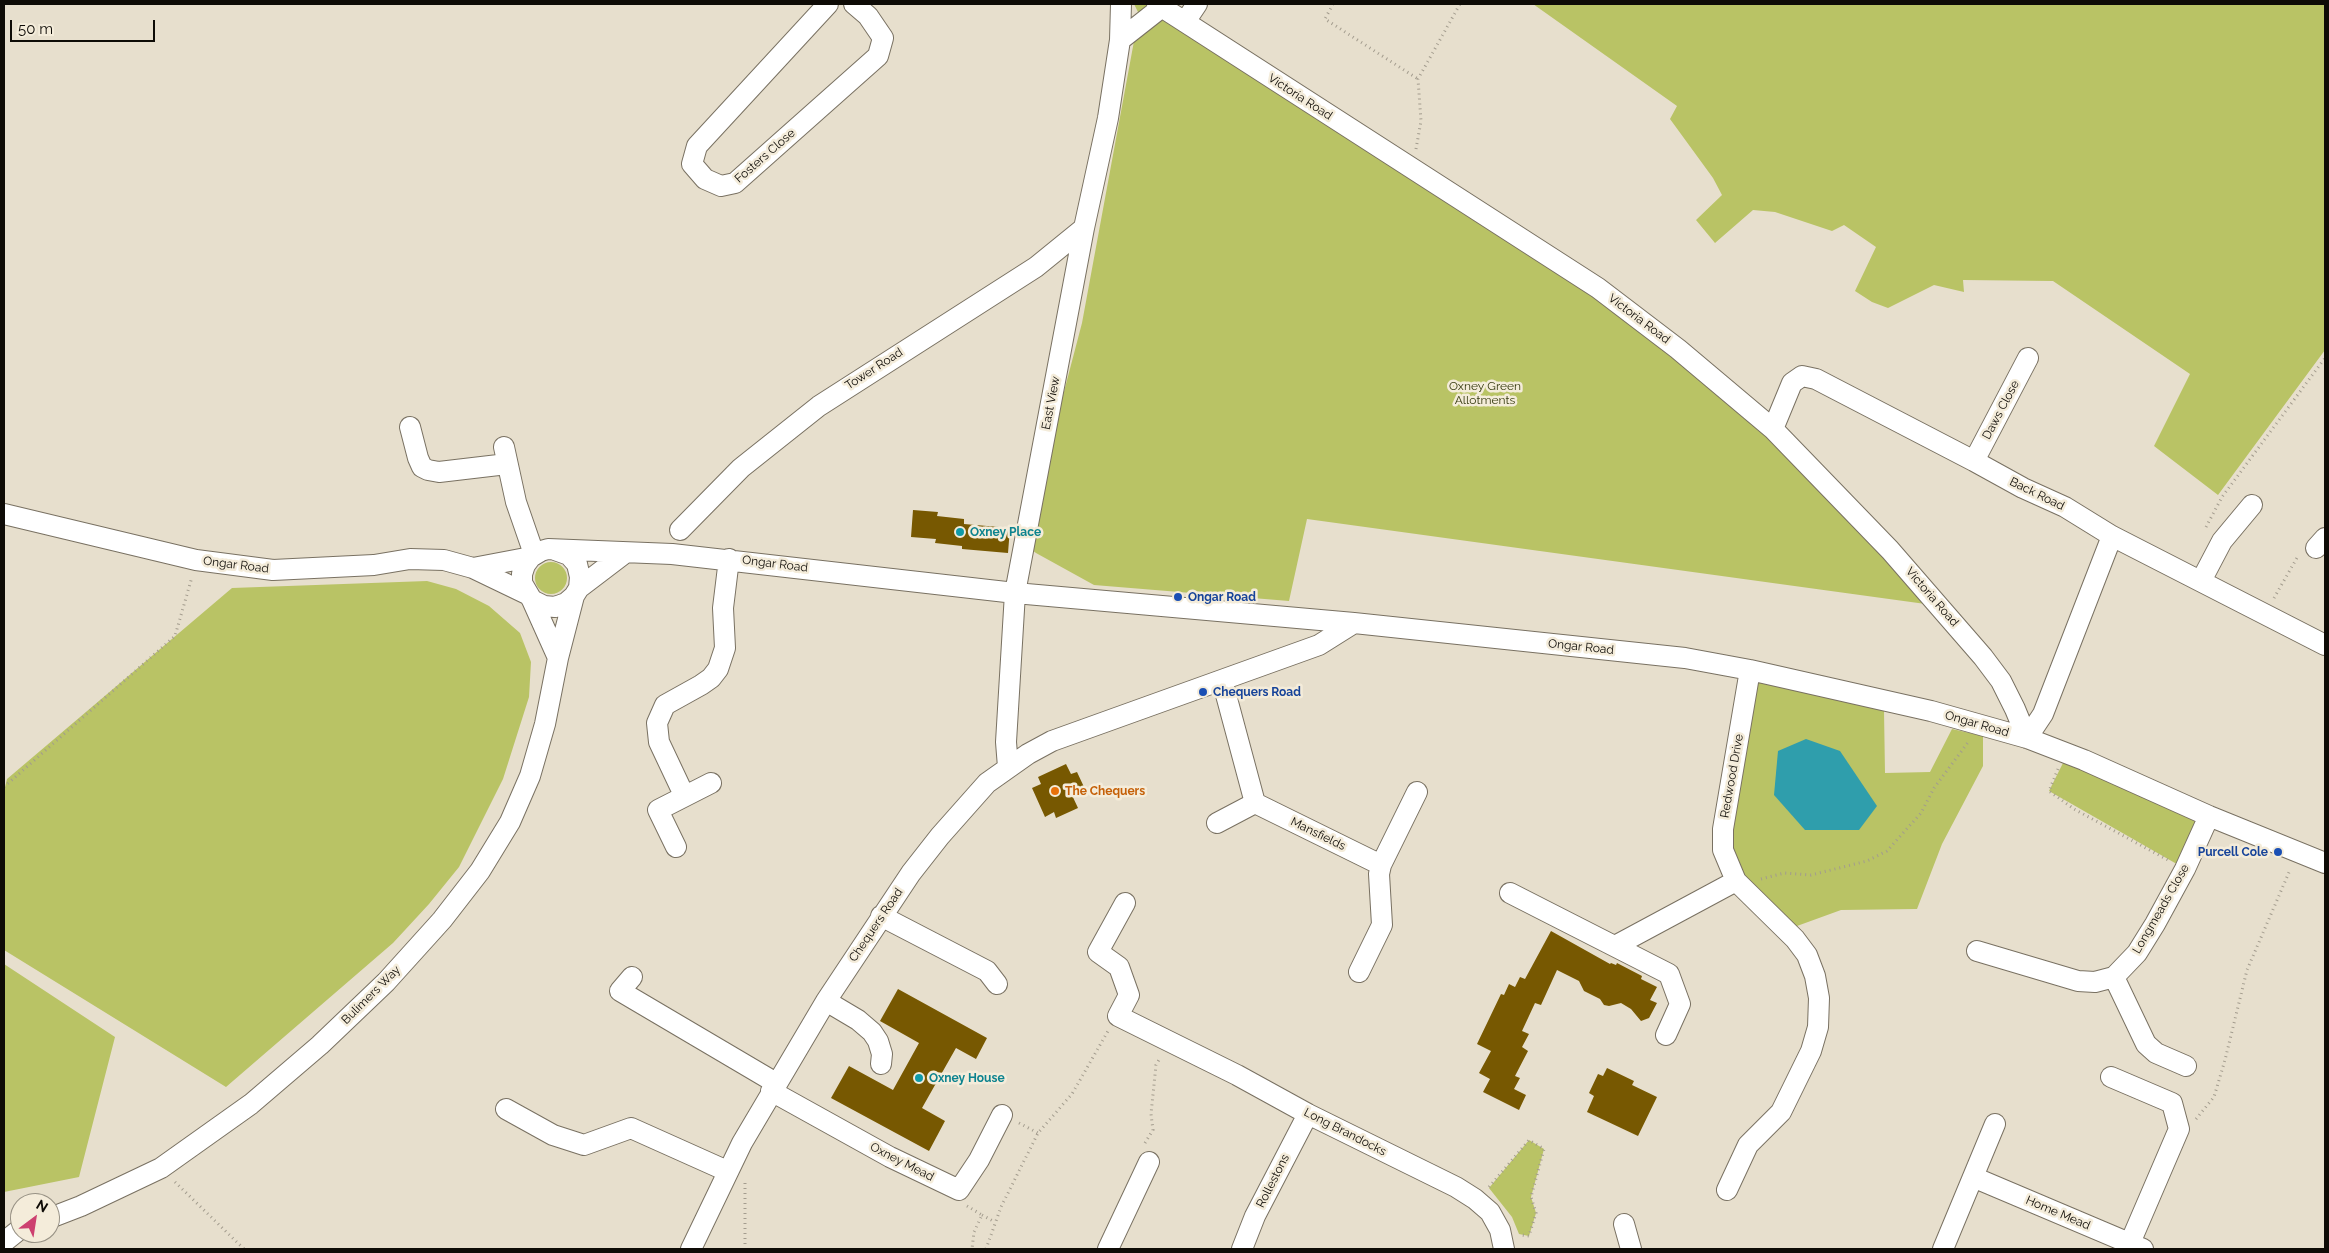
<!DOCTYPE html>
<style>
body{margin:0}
#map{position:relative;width:2329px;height:1253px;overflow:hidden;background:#e7dfcd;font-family:Raleway,sans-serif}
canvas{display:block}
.frame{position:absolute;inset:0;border:5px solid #0e0b06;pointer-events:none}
.north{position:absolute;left:10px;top:1193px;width:50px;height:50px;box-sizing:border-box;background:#f4ecda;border:1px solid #989285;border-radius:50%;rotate:31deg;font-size:14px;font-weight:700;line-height:20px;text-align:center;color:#0e0b06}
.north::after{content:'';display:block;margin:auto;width:18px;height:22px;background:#cd4070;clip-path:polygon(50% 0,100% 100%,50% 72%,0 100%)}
.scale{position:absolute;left:10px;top:20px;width:145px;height:22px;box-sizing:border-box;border:2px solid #0e0b06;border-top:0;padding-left:6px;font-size:15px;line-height:18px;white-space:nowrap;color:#0e0b06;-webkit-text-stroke:4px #f4ecda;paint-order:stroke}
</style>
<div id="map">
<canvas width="2329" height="1253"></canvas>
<div class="frame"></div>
<div class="north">N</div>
<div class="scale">50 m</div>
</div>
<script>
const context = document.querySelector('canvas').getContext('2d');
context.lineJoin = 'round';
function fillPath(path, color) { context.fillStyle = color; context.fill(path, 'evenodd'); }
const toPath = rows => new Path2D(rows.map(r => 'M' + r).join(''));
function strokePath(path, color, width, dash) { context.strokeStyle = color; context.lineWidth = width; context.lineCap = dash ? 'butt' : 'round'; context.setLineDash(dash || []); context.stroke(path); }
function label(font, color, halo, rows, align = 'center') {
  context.font = font + ' Raleway,sans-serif'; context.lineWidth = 5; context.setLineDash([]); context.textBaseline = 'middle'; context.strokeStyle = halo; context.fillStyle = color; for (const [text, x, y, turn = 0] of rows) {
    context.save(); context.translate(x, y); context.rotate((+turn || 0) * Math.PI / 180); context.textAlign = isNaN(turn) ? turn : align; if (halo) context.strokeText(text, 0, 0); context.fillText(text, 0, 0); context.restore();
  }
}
fillPath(toPath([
 [1134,4,1157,4,1678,349,1940,606,1307,519,1289,601,1094,585,1036,553,1024,544,1082,323,1139,14],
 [1533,4,2325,4,2325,350,2218,495,2154,446,2190,374,2053,281,1963,280,1964,292,1934,285,1888,308,1872,302,1855,291,1876,247,1844,225,1832,231,1775,212,1753,210,1715,243,1696,220,1722,195,1713,178,1670,119,1677,106],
 '535 578a16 16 0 1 1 32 0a16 16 0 1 1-32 0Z',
 [427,581,456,589,489,606,520,633,531,662,529,697,503,779,459,867,429,904,393,943,226,1087,4,950,4,791,7,779,232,588],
 [1754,676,1813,690,1884,711,1885,773,1930,772,1952,729,1983,736,1983,766,1942,844,1917,909,1841,910,1786,930,1733,862,1733,825],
 [2068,753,2209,816,2182,867,2049,791],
 [4,964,115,1037,79,1177,4,1192],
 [1529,1140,1544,1149,1531,1197,1536,1213,1529,1236,1519,1234,1512,1217,1489,1188]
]), '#b9c365');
fillPath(toPath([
 [1806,739,1840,751,1877,806,1859,830,1805,830,1774,795,1778,751]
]), '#2f9eac');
fillPath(toPath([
 [913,510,938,512,937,516,964,519,964,524,1010,528,1008,553,962,549,962,546,935,543,936,539,911,537],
 [1066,764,1071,774,1077,772,1084,787,1071,793,1078,808,1056,818,1054,812,1045,817,1032,788,1041,784,1038,777],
 [1551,931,1610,964,1611,963,1616,965,1617,963,1642,976,1641,979,1657,987,1650,1000,1657,1003,1649,1018,1641,1021,1631,1009,1621,1003,1609,1006,1604,1005,1600,999,1584,991,1579,981,1557,970,1541,1005,1535,1003,1522,1031,1529,1034,1522,1047,1528,1051,1515,1076,1520,1078,1514,1089,1526,1095,1519,1110,1483,1092,1490,1079,1479,1073,1491,1051,1477,1044,1501,994,1504,995,1509,984,1515,987,1520,977,1525,979],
 [898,989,987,1038,976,1059,956,1048,922,1108,945,1121,929,1151,831,1098,849,1066,893,1090,919,1043,880,1021],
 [1607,1068,1634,1081,1632,1085,1657,1097,1638,1136,1587,1112,1594,1096,1589,1093,1598,1074,1603,1076]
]), '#775801');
const minor = toPath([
 [828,4,697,146,692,164,705,179,721,186,735,183,878,56,883,38,868,16,854,4],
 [1157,4,1598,288,1678,349,1773,429,1890,550,1983,657,2001,681,2015,709,2027,738],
 [1185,22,1197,4],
 [1120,40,1162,7],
 [410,427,418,458,422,467,428,470,439,472,507,464],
 [1773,429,1792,383,1802,376,1816,379,1974,461,2023,488,2065,507,2112,536,2325,645],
 [504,447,516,502,534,554],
 [1974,461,2028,358],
 [4,514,196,560,273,570,374,565,410,559,444,560,473,568,527,594],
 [680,530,741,468,819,406,1036,267,1084,228],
 [2316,548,2325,538],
 [555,550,569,555,577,564,580,577,579,588,574,596,566,603,555,607,544,606,532,600,522,583,522,574,525,565,531,557,541,551,548,549,672,554,1015,593,1354,623,1685,658,1750,670,1931,711,2027,738,2084,760,2209,816,2325,863],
 [473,568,531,557],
 [2201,581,2222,541,2252,505],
 [579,588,625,553],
 [532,600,558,658],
 [1222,680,1255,803],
 [2027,738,2043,714,2112,536],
 [1008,767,1006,742,1015,593,1084,228,1108,118,1120,40,1121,4],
 [684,795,659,742,657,723,665,705,701,685,711,678,718,669,725,648,723,608,729,559],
 [1217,823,1255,803,1381,865,1417,792],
 [676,847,658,810,711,783],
 [1510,893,1669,974,1680,1004,1666,1035],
 [1125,903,1098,952,1119,967,1129,995,1118,1016,1237,1075,1308,1114,1456,1187,1475,1199,1490,1212,1500,1230,1504,1249],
 [881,916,987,971,997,984],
 [1615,946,1736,881,1723,850,1723,829,1750,670],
 [1977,951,2078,981,2095,982,2114,977,2137,953,2155,924,2185,869,2209,816],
 [1359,972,1382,925,1379,874,1381,865],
 [632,977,620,991,776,1083],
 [2114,977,2146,1044,2156,1053,2186,1066],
 [826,1001,858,1020,872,1032,878,1041,882,1054,881,1064],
 [2111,1077,2172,1103,2179,1129,2130,1243],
 [771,1091,890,1157,959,1190,979,1160,1002,1115],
 [506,1109,553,1135,584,1145,631,1128,727,1171],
 [1973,1177,2143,1249],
 [1727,1190,1748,1145,1781,1112,1811,1051,1818,1027,1819,998,1815,976,1807,955,1795,939,1736,881],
 [50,1218,81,1206,161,1168,251,1104,320,1045,386,982,442,920,480,871,510,822,530,776,545,724,558,658,574,596],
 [1624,1224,1631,1249],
 [4,1242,19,1230],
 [691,1249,742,1143,826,1001,911,873,940,836,987,783,1028,754,1052,741,1319,645,1354,623],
 [1108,1249,1149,1162],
 [1242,1249,1255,1216,1308,1114],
 [1943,1249,1995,1124]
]);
strokePath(minor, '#797162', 22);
strokePath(toPath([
 [1333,4,1325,19,1418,79],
 [1416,149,1421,121,1418,79,1460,4],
 [2206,527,2222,497,2325,358],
 [2274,598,2298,556],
 [2058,769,2049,791,2074,809,2168,860],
 [4,787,175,636,192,577],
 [1761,879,1784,873,1811,875,1867,861,1887,851,1921,813,1934,788,1969,741],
 [2196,1119,2214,1097,2225,1060,2247,970,2290,870],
 [1019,1123,1038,1133],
 [1145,1143,1153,1130,1151,1114,1156,1065,1160,1058],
 [175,1182,244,1249],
 [1489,1187,1529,1140,1544,1149,1531,1197,1536,1213,1529,1236,1521,1235],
 [967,1206,982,1215,974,1232,972,1249],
 [982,1215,995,1222],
 [745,1249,745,1183],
 [986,1249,1001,1207,1038,1133,1072,1094,1108,1031]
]), '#a39c8e', 3, [1, 4]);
strokePath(minor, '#fff', 20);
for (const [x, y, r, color] of [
 [960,532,5,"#0f9aa8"],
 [1178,597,5,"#1a4fb4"],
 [1203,692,5,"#1a4fb4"],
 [1055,791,5,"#e8710a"],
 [2278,852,5,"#1a4fb4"],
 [919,1078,5,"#0f9aa8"]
]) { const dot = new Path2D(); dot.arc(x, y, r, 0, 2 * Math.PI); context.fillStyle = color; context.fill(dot); strokePath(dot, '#f4ecda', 2); }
label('12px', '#0e0b06', '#f4ecda', [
 ["Victoria Road",1300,97,33],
 ["Fosters Close",765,156,-41],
 ["Victoria Road",1639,319,37],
 ["Tower Road",874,369,-33],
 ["East View",1051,403,-79],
 ["Daws Close",2001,410,-62],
 ["Back Road",2037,494,26],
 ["Ongar Road",775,564,7],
 ["Ongar Road",236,565,7],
 ["Victoria Road",1932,597,49],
 ["Ongar Road",1581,647,6],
 ["Ongar Road",1977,724,16],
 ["Redwood Drive",1732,776,-80],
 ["Mansfields",1318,834,26],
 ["Longmeads Close",2161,909,-60],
 ["Chequers Road",876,925,-56],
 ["Bulimers Way",371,995,-45],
 ["Long Brandocks",1345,1132,27],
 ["Oxney Mead",902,1162,27],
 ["Rollestons",1273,1181,-63],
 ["Home Mead",2058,1213,23]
]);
label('12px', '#363a10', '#f4ecda', [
 ["Oxney Green",1485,386],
 ["Allotments",1485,400]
]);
label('bold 12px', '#0d838f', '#f4ecda', [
 ["Oxney Place",970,532],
 ["Oxney House",929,1078]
], 'left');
label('bold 12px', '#164399', '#f4ecda', [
 ["Ongar Road",1188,597],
 ["Chequers Road",1213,692],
 ["Purcell Cole",2268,852,"right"]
], 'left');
label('bold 12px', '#c56008', '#f4ecda', [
 ["The Chequers",1065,791]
], 'left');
</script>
